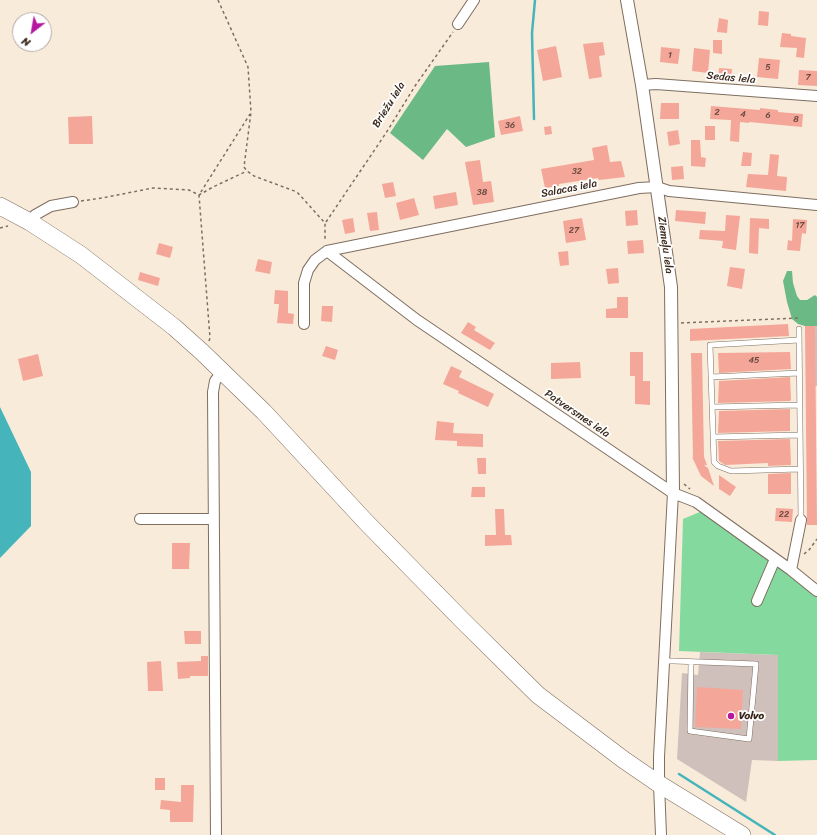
<!DOCTYPE html>
<meta charset="utf-8">
<style>
body{margin:0}
#map{position:relative;width:817px;height:835px;overflow:hidden;background:#f9ebda;font-family:Sriracha,sans-serif}
canvas{display:block}
.north{position:absolute;left:12px;top:12px;width:40px;height:40px;box-sizing:border-box;background:#fff;border:1px solid #b1aaa5;border-radius:50%;rotate:211deg;font-size:11px;font-weight:700;line-height:16px;text-align:center;color:#3b2a1e}
.north::after{content:'';display:block;margin:auto;width:14px;height:18px;background:#b5179e;clip-path:polygon(50% 0,100% 100%,50% 72%,0 100%)}
</style>
<div id="map">
<canvas width="817" height="835"></canvas>
<div class="north">N</div>
</div>
<script>
const context = document.querySelector('canvas').getContext('2d');
context.lineJoin = 'round';
function fillPath(path, color) { context.fillStyle = color; context.fill(path, 'evenodd'); }
const toPath = rows => new Path2D(rows.map(r => 'M' + r).join(''));
function strokePath(path, color, width, dash) { context.strokeStyle = color; context.lineWidth = width; context.lineCap = dash ? 'butt' : 'round'; context.setLineDash(dash || []); context.stroke(path); }
function label(font, color, halo, rows, align = 'center') {
  context.font = font + ' Sriracha,sans-serif'; context.lineWidth = 3.5; context.setLineDash([]); context.textBaseline = 'middle'; context.strokeStyle = halo; context.fillStyle = color; for (const [text, x, y, turn = 0] of rows) {
    context.save(); context.translate(x, y); context.rotate((+turn || 0) * Math.PI / 180); context.textAlign = isNaN(turn) ? turn : align; if (halo) context.strokeText(text, 0, 0); context.fillText(text, 0, 0); context.restore();
  }
}
fillPath(toPath([
 [815,326,817,326,817,386,815,386],
 [700,652,778,655,778,761,752,760,746,802,677,759,682,673,698,675]
]), '#d0c0bc');
fillPath(toPath([
 [702,511,814,593,817,597,817,760,778,761,778,655,679,651,683,519]
]), '#84da9e');
fillPath(toPath([
 [489,62,495,137,466,147,447,129,423,160,390,133,435,66],
 [787,271,792,271,793,283,797,296,800,300,807,300,815,295,817,297,817,326,805,326,798,324,792,319,787,302,783,281]
]), '#6bba85');
fillPath(toPath([
 [0,407,31,472,31,526,0,558]
]), '#45b5bb');
strokePath(toPath([
 [534,119,532,33,535,0],
 [679,774,775,835]
]), '#45b5bb', 2.5);
fillPath(toPath([
 [759,11,769,12,768,26,758,25],
 [719,18,728,20,727,33,717,32],
 [782,33,791,34,791,36,806,38,804,58,796,57,797,48,780,47],
 [713,40,722,40,722,54,713,53],
 [603,42,605,55,599,56,602,77,589,79,583,44],
 [556,46,562,77,543,81,537,50],
 [661,47,680,49,678,64,660,62],
 [694,48,710,50,708,73,692,71],
 [759,58,780,60,778,79,757,77],
 [719,68,732,69,731,78,718,77],
 [799,70,817,71,817,86,798,85],
 [661,103,679,103,679,119,660,119],
 [711,106,760,110,760,108,778,110,778,112,803,114,802,127,749,122,749,123,740,122,739,142,730,141,731,120,710,119],
 [92,116,93,144,69,144,68,117],
 [520,116,523,131,501,135,498,121],
 [551,126,552,134,545,135,544,127],
 [705,126,715,126,715,140,705,140],
 [678,130,680,144,669,146,667,132],
 [691,140,700,140,701,157,706,158,705,167,691,166],
 [607,145,610,162,621,161,625,177,599,180,598,178,559,184,559,186,545,188,541,169,594,160,592,148],
 [743,152,752,153,751,166,741,166],
 [770,154,779,155,777,176,787,177,786,191,746,187,748,174,768,175],
 [480,160,483,182,491,181,494,202,473,205,465,162],
 [683,166,684,179,672,180,671,167],
 [393,182,396,196,385,198,382,184],
 [456,192,458,205,435,209,433,196],
 [414,198,419,215,400,220,396,203],
 [637,210,638,225,626,226,625,211],
 [676,210,706,212,705,224,675,221],
 [377,212,379,230,370,231,367,213],
 [726,215,740,216,736,250,722,248,723,241,699,239,700,230,725,231],
 [353,218,355,232,345,234,342,220],
 [582,218,586,240,566,243,563,221],
 [750,218,769,219,769,229,759,228,758,254,749,253],
 [793,219,807,220,806,234,802,233,800,251,787,250,788,240,792,241],
 [643,240,644,253,628,254,627,241],
 [159,243,173,247,170,258,156,254],
 [568,251,569,265,560,266,558,252],
 [258,259,272,262,270,274,255,271],
 [730,267,745,269,742,289,727,286],
 [618,268,619,283,608,284,606,269],
 [140,272,160,278,158,286,138,280],
 [275,290,288,291,288,313,294,314,293,324,277,323,279,304,274,304],
 [617,297,628,297,628,318,606,318,606,309,617,308],
 [322,306,333,306,332,322,321,321],
 [468,322,476,327,474,330,495,343,490,350,461,333],
 [788,324,789,336,690,341,690,329],
 [805,326,815,326,817,525,807,525],
 [326,346,338,350,335,360,322,356],
 [630,352,643,352,643,381,650,381,650,405,635,404,635,376,630,376],
 [790,352,791,369,719,373,718,353],
 [691,353,702,353,704,457,707,465,704,465,708,468,714,486,701,476,692,457,693,458],
 [38,354,43,376,23,381,18,359],
 [580,362,581,378,551,379,551,363],
 [451,366,462,371,459,377,494,394,488,407,458,393,459,391,443,384],
 [790,377,791,400,790,401,718,403,719,381],
 [790,409,790,431,718,433,719,411],
 [437,421,454,423,453,433,483,434,483,447,457,446,457,441,435,440],
 [790,439,791,465,768,466,768,463,725,465,719,461,718,441],
 [477,458,486,458,486,474,478,474],
 [791,473,791,494,768,494,768,474],
 [719,475,736,487,730,496,719,489],
 [472,487,485,487,485,497,471,497],
 [776,508,793,509,792,522,775,521],
 [495,509,504,509,505,535,511,535,512,545,485,546,485,535,496,535],
 [172,543,190,543,189,569,172,569],
 [184,631,201,631,201,644,185,644],
 [201,656,208,656,208,676,190,676,190,678,178,679,177,662,201,661],
 [161,661,163,691,148,691,147,662],
 [697,687,743,690,741,729,695,727],
 [155,778,165,778,165,790,155,790],
 [181,785,194,785,193,822,170,822,170,810,160,809,161,800,181,802]
]), '#f4a699');
const service = toPath([
 [799,329,801,520],
 [799,340,710,345,714,462,718,466,731,471,800,469],
 [711,377,799,373],
 [712,407,799,405],
 [713,437,800,435],
 [665,661,674,661,756,664,749,739,690,731,691,662]
]);
const minor = toPath([
 [458,24,474,0],
 [642,85,656,84,817,96],
 [30,222,35,215,51,206,73,202],
 [327,251,417,320,673,493,696,502,791,570,817,591],
 [304,324,304,283,308,270,315,260,327,251,639,188,657,187,669,191,817,205],
 [140,519,213,519],
 [791,570,801,520],
 [757,601,775,559],
 [216,835,213,392,215,381,222,372],
 [661,835,659,784,659,757,673,493]
]);
const tertiary = toPath([
 [627,0,642,85,671,287,673,493]
]);
const trunk = toPath([
 [0,206,30,222,81,255,174,327,202,352,264,412,365,521,463,621,538,695,624,760,659,784,742,835]
]);
strokePath(service, '#7e6e60', 6);
strokePath(minor, '#7e6e60', 12);
strokePath(tertiary, '#7e6e60', 14);
strokePath(trunk, '#7e6e60', 18);
strokePath(toPath([
 [218,0,248,67,251,112,244,167,247,171,254,176,297,192,325,223,325,241],
 [81,201,102,198,153,188,189,190,199,195,213,187,247,171],
 [326,222,386,133,415,86,453,32],
 [0,228,8,226],
 [681,323,798,318],
 [209,341,210,338,199,195,250,114],
 [684,484,690,489],
 [804,554,809,550,817,539]
]), '#7e6e60', 1.5, [3, 3]);
strokePath(service, '#fff', 5);
strokePath(minor, '#fff', 10);
strokePath(tertiary, '#fff', 12);
strokePath(trunk, '#fff', 17);
for (const [x, y, r, color] of [
 [731,716,4,"#b5179e"]
]) { const dot = new Path2D(); dot.arc(x, y, r, 0, 2 * Math.PI); context.fillStyle = color; context.fill(dot); strokePath(dot, '#fff', 1.5); }
label('9px', '#69493d', null, [
 ["1",670,56],
 ["5",768,68],
 ["7",808,78],
 ["2",717,113],
 ["4",743,115],
 ["6",768,116],
 ["8",796,120],
 ["36",510,126],
 ["32",577,172],
 ["38",482,193],
 ["17",800,226],
 ["27",574,231],
 ["45",754,361],
 ["22",784,515]
]);
label('11px', '#3b2a1e', '#fff', [
 ["Sedas iela",731,78,5],
 ["Briežu iela",389,105,-58],
 ["Salacas iela",569,189,-11],
 ["Ziemeļu iela",665,245,82],
 ["Patversmes iela",577,414,34]
]);
label('bold 11px', '#3b2a1e', '#fff', [
 ["Volvo",739,716]
], 'left');
</script>
